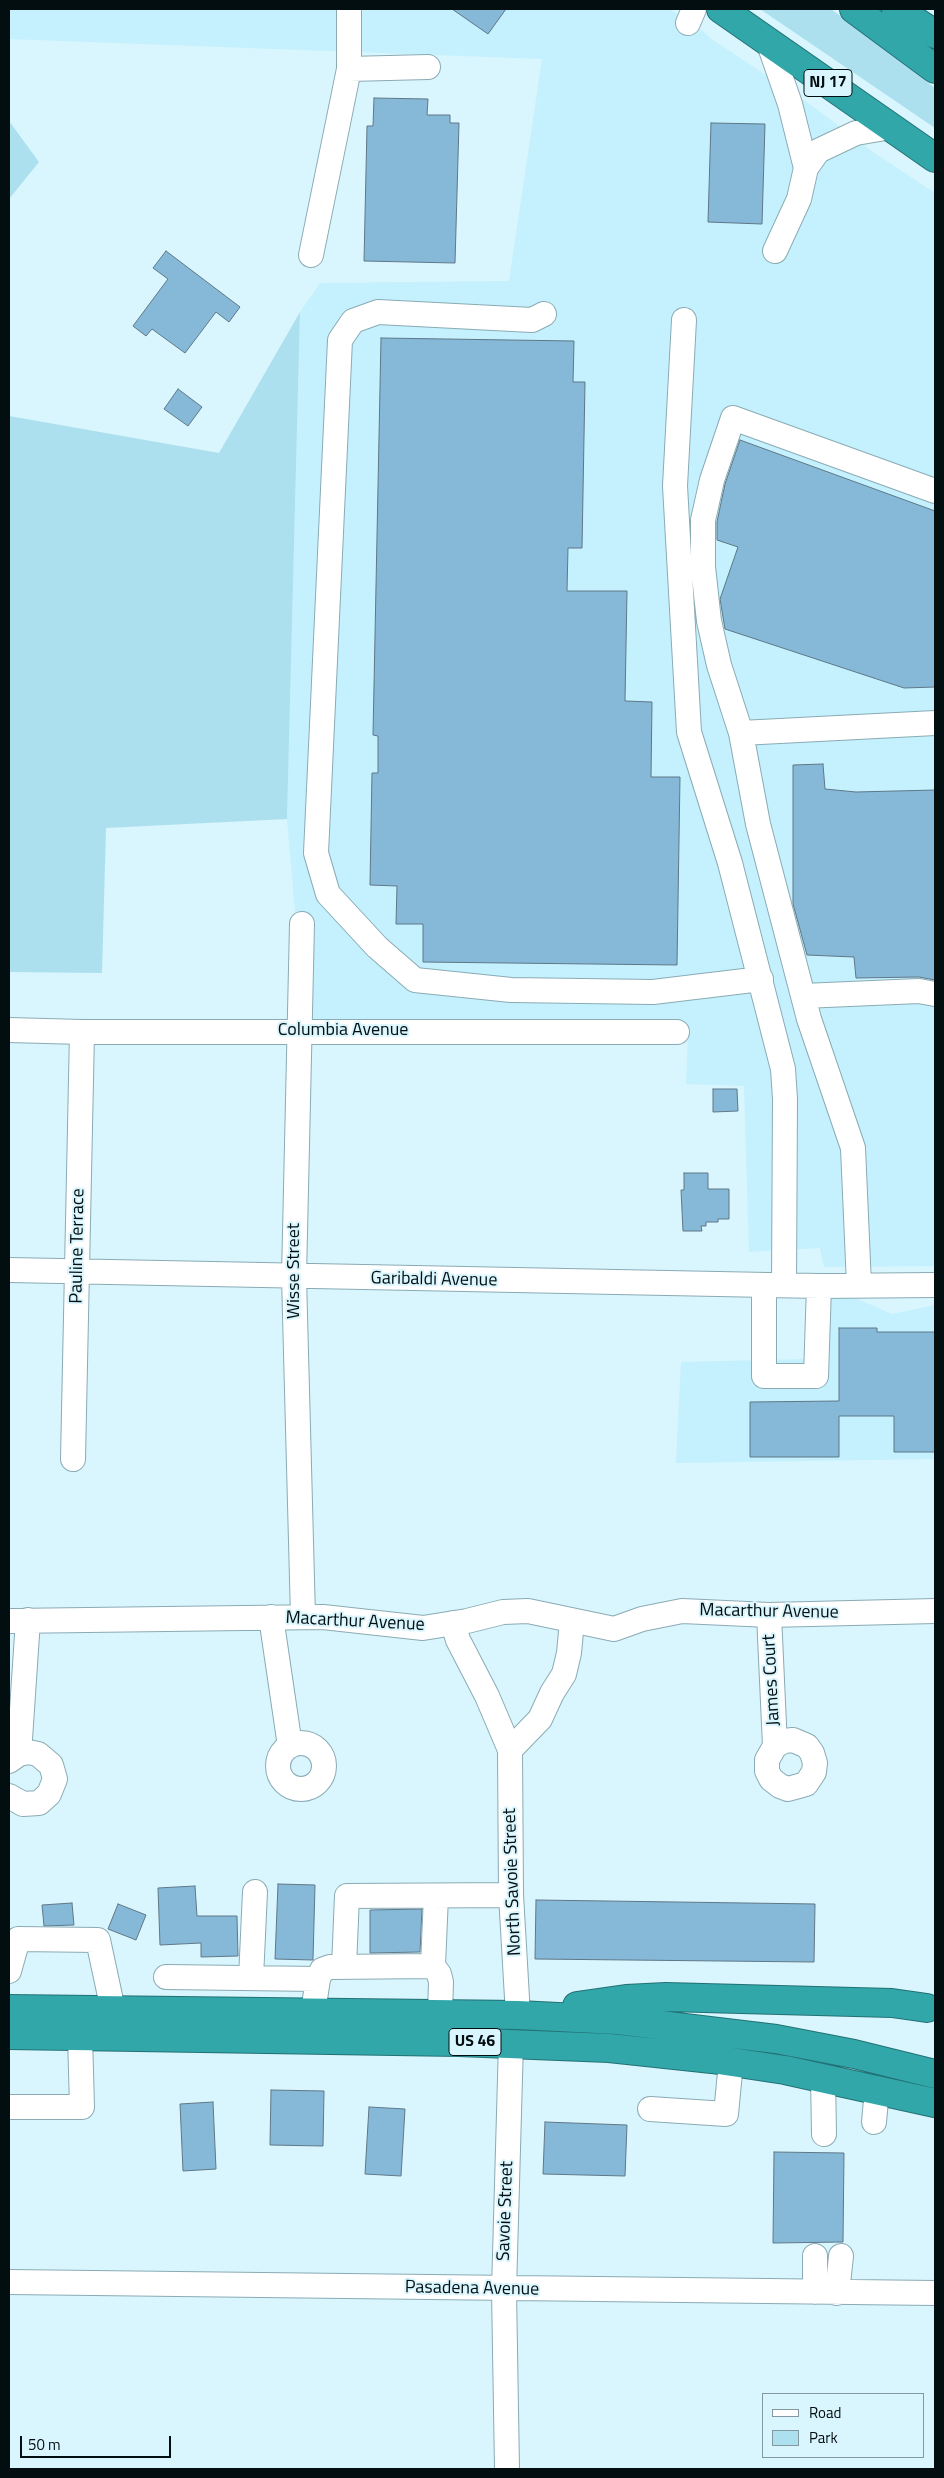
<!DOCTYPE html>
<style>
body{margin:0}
#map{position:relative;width:944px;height:2478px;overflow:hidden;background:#d9f5fd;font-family:"Titillium Web",sans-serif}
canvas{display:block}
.frame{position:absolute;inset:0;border:10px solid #030e11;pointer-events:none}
.legend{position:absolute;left:762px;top:2393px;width:162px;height:65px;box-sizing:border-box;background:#d9f5fd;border:1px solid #83999f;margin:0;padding:6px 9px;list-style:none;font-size:15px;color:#030e11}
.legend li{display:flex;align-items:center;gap:10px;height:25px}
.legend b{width:25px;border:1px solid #83999f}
.scale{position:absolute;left:20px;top:2436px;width:151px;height:22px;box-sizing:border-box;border:2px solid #030e11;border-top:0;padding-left:6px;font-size:15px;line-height:18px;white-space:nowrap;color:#030e11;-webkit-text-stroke:4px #d9f5fd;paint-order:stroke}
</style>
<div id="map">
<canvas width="944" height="2478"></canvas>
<div class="frame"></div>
<ul class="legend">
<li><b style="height:6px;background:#fff"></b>Road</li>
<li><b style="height:14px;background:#ace0ee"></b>Park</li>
</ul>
<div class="scale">50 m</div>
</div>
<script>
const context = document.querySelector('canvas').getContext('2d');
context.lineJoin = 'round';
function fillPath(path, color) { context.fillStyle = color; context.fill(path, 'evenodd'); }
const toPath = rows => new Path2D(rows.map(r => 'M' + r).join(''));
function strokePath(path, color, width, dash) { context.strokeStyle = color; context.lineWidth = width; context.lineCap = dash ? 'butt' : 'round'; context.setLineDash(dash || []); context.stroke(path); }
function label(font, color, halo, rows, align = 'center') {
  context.font = font + ' "Titillium Web",sans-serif'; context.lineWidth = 4; context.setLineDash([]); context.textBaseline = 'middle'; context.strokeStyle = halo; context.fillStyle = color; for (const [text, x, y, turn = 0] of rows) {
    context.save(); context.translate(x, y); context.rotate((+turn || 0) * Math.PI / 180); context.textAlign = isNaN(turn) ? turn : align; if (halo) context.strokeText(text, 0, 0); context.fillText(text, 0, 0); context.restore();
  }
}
fillPath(toPath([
 [9,9,670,9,704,32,710,38,811,105,873,152,935,193,935,1266,824,1267,820,1248,749,1252,744,1086,686,1084,688,1032,305,1026,287,819,300,312,320,283,509,281,542,59,9,39],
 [810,1278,892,1314,935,1305,935,1459,676,1463,681,1362,810,1359]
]), '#c4f1fd');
fillPath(toPath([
 [760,9,831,9,935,88,935,128],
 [9,121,39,162,9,199],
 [300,312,287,819,106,828,102,973,9,972,9,416,219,453]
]), '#ace0ee');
const building = toPath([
 [452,9,506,9,488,34,452,9],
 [374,98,428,99,427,115,450,115,450,123,459,123,455,263,364,261,367,126,373,126,374,98],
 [711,123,765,124,762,224,708,222,711,123],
 [166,251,240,307,229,322,216,312,185,353,152,329,146,336,133,326,168,279,153,268,166,251],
 [381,338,574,341,573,382,585,382,582,548,568,548,567,591,627,591,625,701,652,702,651,777,680,777,677,965,423,962,423,924,396,924,397,886,370,885,372,773,378,773,378,736,373,735,381,338],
 [178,389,202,407,188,426,164,409,178,389],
 [740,440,935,511,935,687,904,688,725,629,720,599,738,547,717,540,717,522,725,484,740,440],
 [823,764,825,789,856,792,935,790,935,980,919,977,856,978,854,957,807,955,793,904,793,765,823,764],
 [713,1089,737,1089,738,1111,713,1112,713,1089],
 [684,1173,708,1173,708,1189,729,1189,729,1219,718,1219,718,1222,706,1222,706,1226,701,1226,702,1231,683,1231,681,1190,684,1190,684,1173],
 [839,1328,877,1328,877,1332,935,1332,935,1452,894,1452,894,1416,839,1416,839,1457,750,1457,750,1402,839,1401,839,1328],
 [278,1884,315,1885,313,1960,275,1959,278,1884],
 [195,1886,197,1916,237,1916,238,1956,201,1957,201,1943,160,1945,158,1888,195,1886],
 [536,1900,815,1904,814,1962,535,1959,536,1900],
 [72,1903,74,1925,44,1926,42,1905,72,1903],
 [118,1904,146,1915,136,1940,108,1929,118,1904],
 [422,1909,420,1952,370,1953,370,1910,422,1909],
 [271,2090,324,2091,323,2146,270,2145,271,2090],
 [213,2102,216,2169,183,2171,180,2104,213,2102],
 [369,2107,405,2109,401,2176,365,2174,369,2107],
 [545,2122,627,2125,625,2176,543,2174,545,2122],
 [774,2152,844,2153,843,2242,773,2243,774,2152]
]);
fillPath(building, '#86b8d7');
strokePath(building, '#5f7888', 1);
const minor = toPath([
 [688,23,694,9],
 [768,41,790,104,806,168],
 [349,69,428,67],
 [775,251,799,199,806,168,818,151,856,133,891,127],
 [311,255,349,69,349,9],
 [544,314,532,320,378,312,353,321,340,340,316,853,328,894,377,947,415,980,511,990,653,992,761,979],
 [684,320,675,486,689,732,730,863,783,1069,785,1099,784,1285],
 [741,733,935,723],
 [302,924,294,1277,303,1617],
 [803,996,919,991,935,994],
 [9,1030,82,1032,677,1032],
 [9,1270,819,1286,935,1285],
 [764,1285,764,1376,816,1376,819,1286],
 [859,1285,853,1148,809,1019,758,824,741,733,719,665,709,621,703,567,703,520,712,480,733,418,935,491],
 [73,1459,82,1032],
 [769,1615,775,1746,767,1760,767,1771,771,1779,780,1786,788,1789,806,1784,814,1772,815,1763,812,1753,807,1746,793,1740,784,1741,775,1746],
 [271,1617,290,1746],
 [9,1621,323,1617,423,1628,467,1621,503,1612,528,1611,614,1629,642,1619,682,1611,769,1615,935,1611],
 [453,1623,458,1640,487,1696,510,1750,511,1895,518,2015],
 '278 1766a23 23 0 1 1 46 0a23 23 0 1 1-46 0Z',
 [510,1750,540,1719,552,1693,564,1674,569,1653,572,1621],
 [19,1754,28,1620],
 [9,1761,19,1754,28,1752,38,1754,51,1765,55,1779,49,1794,39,1803,23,1804,9,1796],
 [433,1966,436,1896],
 [344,1967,347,1896,511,1895],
 [9,1971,18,1939,98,1940,113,2010],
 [166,1977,318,1979],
 [251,1978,255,1892],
 [313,2012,318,1979,322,1970,330,1967,433,1966,439,1974,441,1982,440,2014],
 [823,2077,824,2134],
 [9,2107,82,2107,80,2036],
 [650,2109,726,2114,731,2062],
 [874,2122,877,2089],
 [815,2256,815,2292],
 [9,2282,935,2293],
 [837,2293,841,2256],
 [507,2469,504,2290,511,2043]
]);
const highway = toPath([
 [721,9,935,158],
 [854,9,935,69],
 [896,9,935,34],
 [577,2006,626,1999,666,1997,892,2003,927,2008],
 [9,2009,518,2015,618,2020,776,2039,854,2054,935,2074],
 [9,2035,459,2042,609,2048,712,2059,785,2070,935,2103]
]);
strokePath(minor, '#8aabb4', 26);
strokePath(highway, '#227174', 30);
strokePath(minor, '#fff', 24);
strokePath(highway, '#32a7aa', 28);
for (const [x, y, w] of [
 [828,83,48],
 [475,2042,52]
]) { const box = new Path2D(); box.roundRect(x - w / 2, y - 13.5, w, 27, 4); context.fillStyle = '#d9f5fd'; context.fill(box); strokePath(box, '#030e11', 1); }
label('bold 16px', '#030e11', null, [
 ["NJ 17",828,83],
 ["US 46",475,2042]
]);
label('18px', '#030e11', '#d9f5fd', [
 ["Columbia Avenue",343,1031],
 ["Pauline Terrace",78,1246,-89],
 ["Wisse Street",295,1271,-90],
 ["Garibaldi Avenue",434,1280,1],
 ["Macarthur Avenue",769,1612,1],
 ["Macarthur Avenue",355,1622,3],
 ["James Court",772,1680,-93],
 ["North Savoie Street",513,1882,-92],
 ["Savoie Street",506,2211,-88],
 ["Pasadena Avenue",472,2289,1]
]);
</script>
